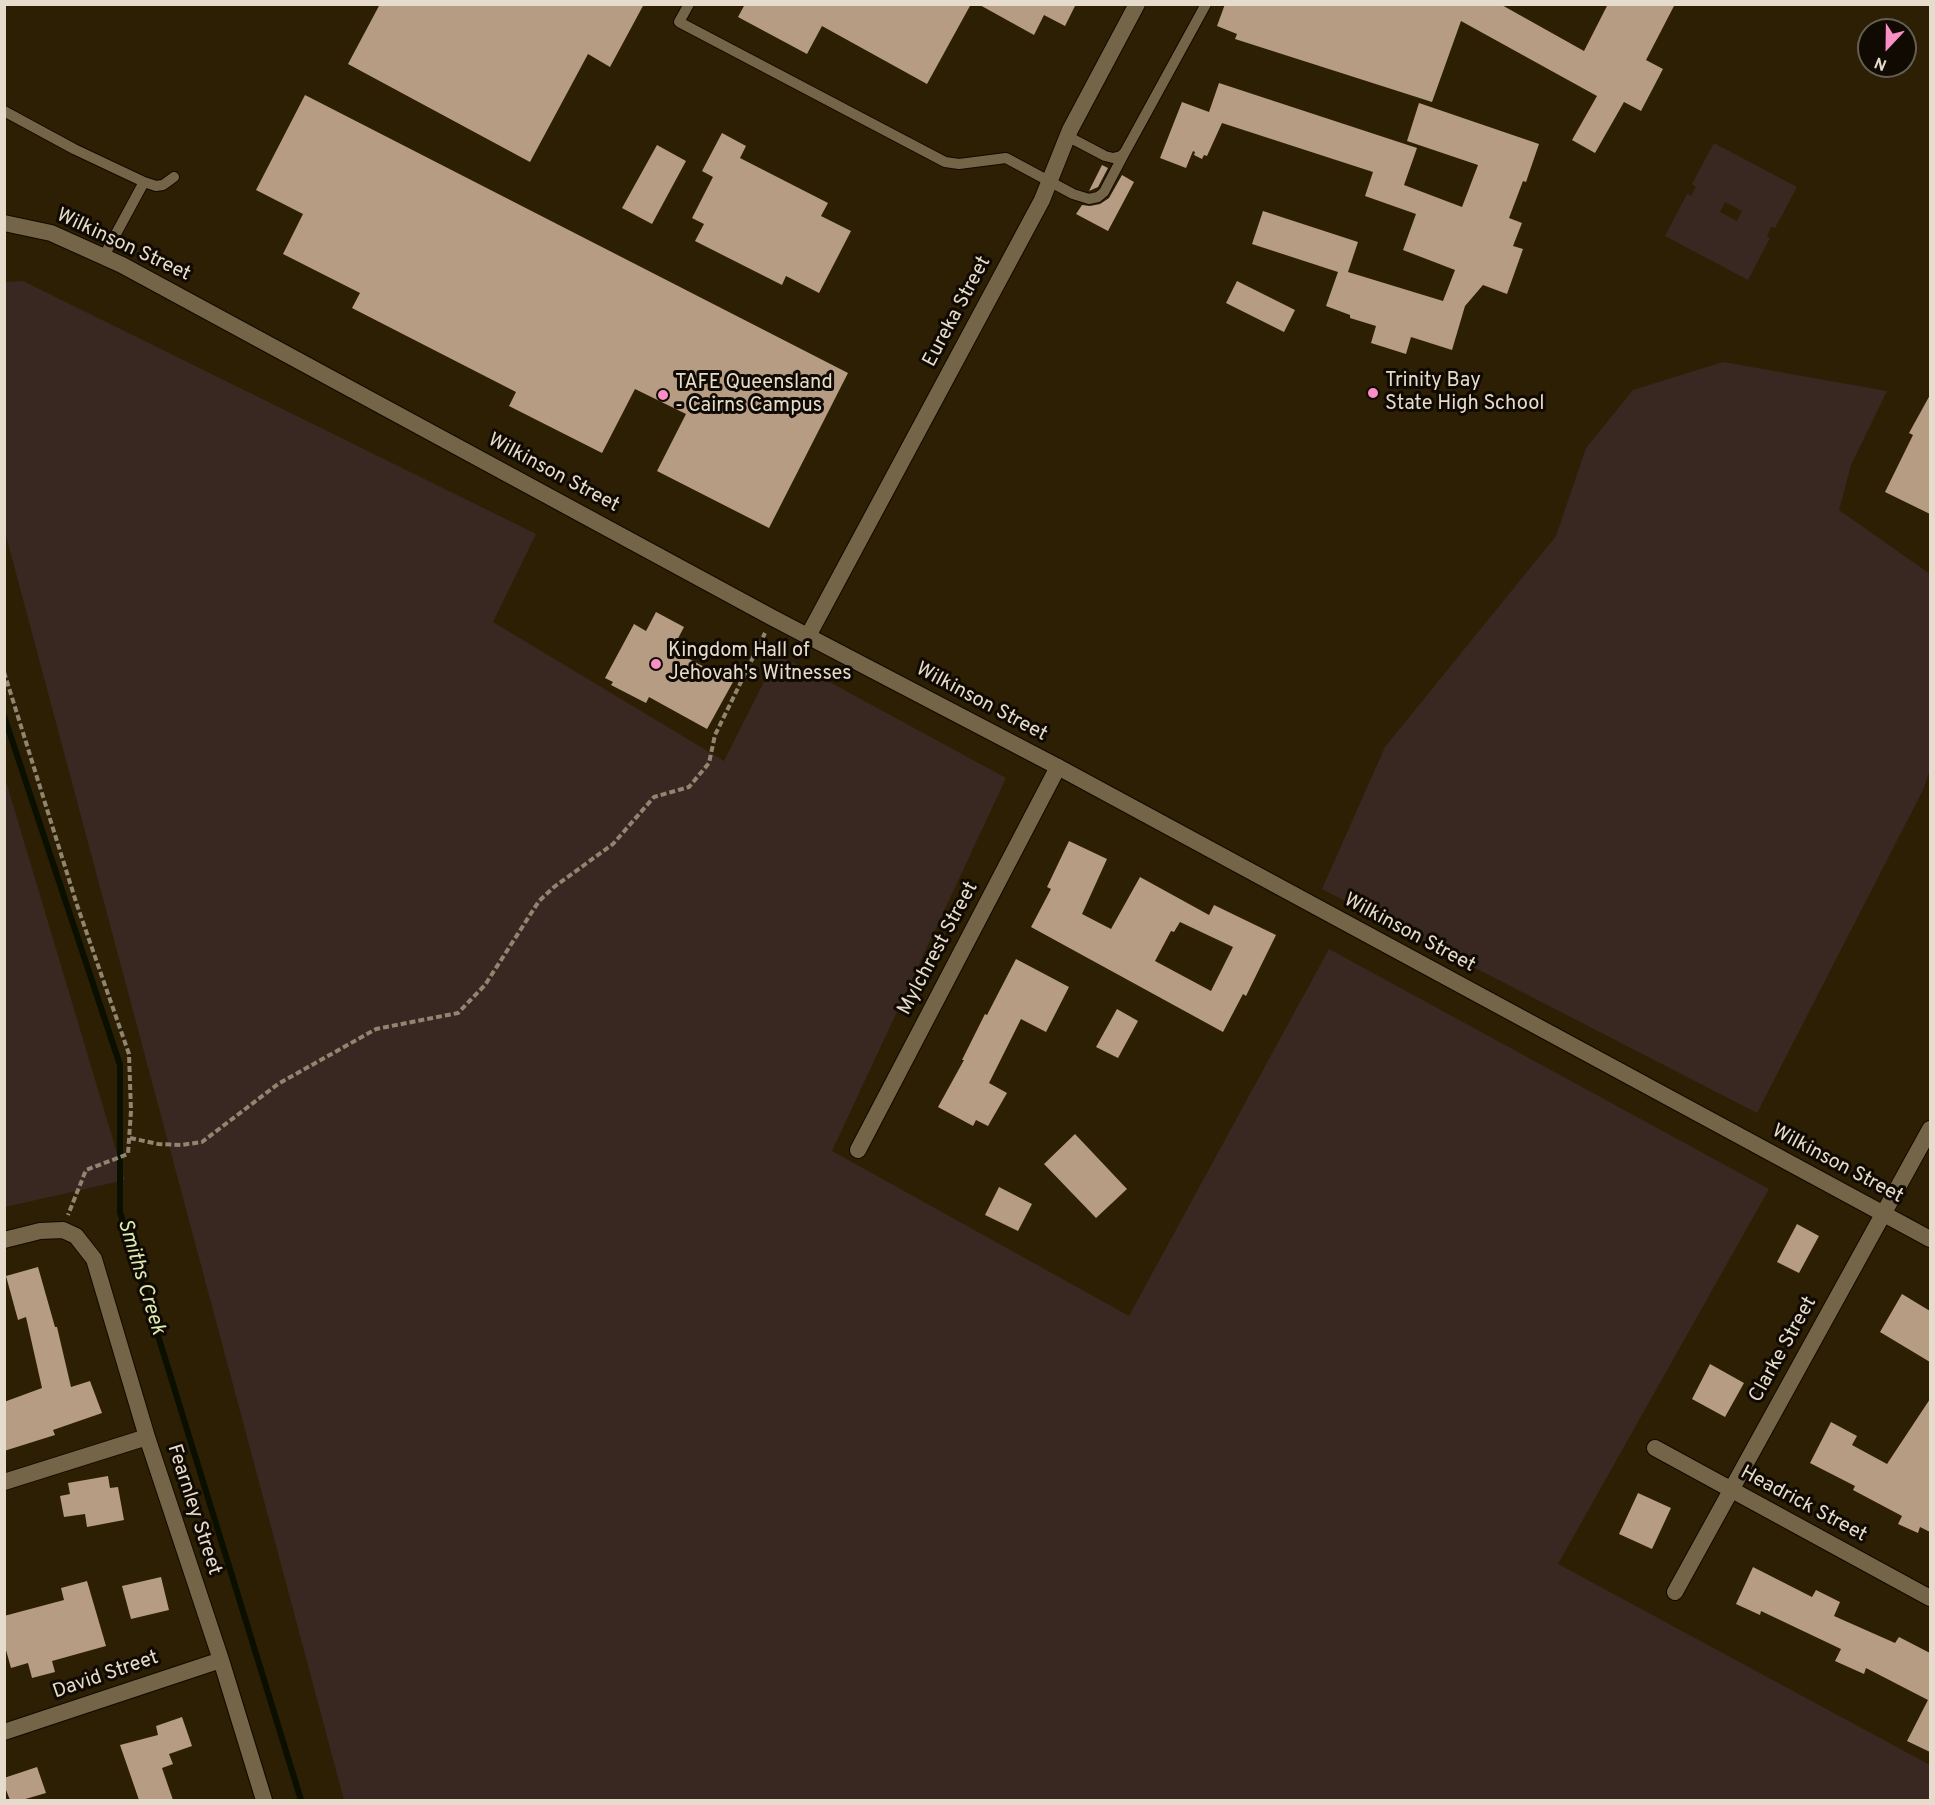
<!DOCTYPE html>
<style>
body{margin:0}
#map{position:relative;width:1935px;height:1805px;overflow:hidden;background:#2c1f03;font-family:Overpass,sans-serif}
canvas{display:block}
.frame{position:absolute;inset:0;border:6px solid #e5dccc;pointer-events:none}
.north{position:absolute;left:1857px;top:18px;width:60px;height:60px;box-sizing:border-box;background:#100a02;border:2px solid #655e53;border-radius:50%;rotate:202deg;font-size:16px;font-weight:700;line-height:24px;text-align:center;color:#e5dccc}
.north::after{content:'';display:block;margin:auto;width:21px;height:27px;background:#fa8fc6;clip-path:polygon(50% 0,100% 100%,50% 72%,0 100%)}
</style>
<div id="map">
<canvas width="1935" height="1805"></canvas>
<div class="frame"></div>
<div class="north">N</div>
</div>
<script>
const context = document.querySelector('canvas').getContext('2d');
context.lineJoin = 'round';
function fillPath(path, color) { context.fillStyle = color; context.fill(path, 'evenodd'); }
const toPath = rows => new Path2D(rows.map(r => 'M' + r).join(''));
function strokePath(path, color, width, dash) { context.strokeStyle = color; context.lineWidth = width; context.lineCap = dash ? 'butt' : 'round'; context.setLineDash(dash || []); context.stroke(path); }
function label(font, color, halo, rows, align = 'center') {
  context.font = font + ' Overpass,sans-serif'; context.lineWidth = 6; context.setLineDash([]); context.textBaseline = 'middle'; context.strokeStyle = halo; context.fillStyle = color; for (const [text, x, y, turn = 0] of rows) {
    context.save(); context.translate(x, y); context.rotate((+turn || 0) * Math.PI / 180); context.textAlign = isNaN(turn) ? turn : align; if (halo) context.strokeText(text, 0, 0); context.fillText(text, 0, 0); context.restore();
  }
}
fillPath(toPath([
 [1714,143,1797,187,1775,228,1771,227,1767,236,1770,238,1748,280,1665,236,1687,194,1691,196,1696,187,1692,184],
 [1725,202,1742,211,1737,221,1720,212],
 [23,281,536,534,493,622,724,761,778,654,1006,778,832,1151,1129,1316,1329,949,1769,1189,1558,1564,1930,1765,1930,1800,344,1800,5,532,5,282],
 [1723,362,1887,391,1851,465,1839,510,1930,574,1930,770,1923,790,1757,1113,1322,889,1385,747,1556,536,1586,448,1633,390],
 [5,778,125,1180,5,1207,4,1207]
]), '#392821');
strokePath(toPath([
 [4,716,120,1065,120,1212,301,1800]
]), '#0a0f00', 6);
fillPath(toPath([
 [380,4,644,4,610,67,588,54,530,162,348,64],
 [745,4,971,4,927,84,822,26,807,54,738,17],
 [978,4,1076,4,1065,26,1044,15,1034,35],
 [1225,4,1500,4,1584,51,1608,4,1675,4,1646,60,1663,69,1641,111,1624,102,1595,153,1572,140,1597,96,1461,21,1432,102,1235,39,1237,34,1217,26],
 [1219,83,1417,148,1404,185,1462,207,1478,165,1407,141,1419,103,1539,144,1526,182,1523,181,1509,218,1522,223,1513,246,1523,249,1507,294,1483,285,1465,306,1452,350,1411,337,1406,354,1371,343,1376,326,1350,318,1350,315,1326,306,1338,272,1252,244,1263,211,1358,242,1348,272,1443,301,1455,270,1403,250,1416,214,1365,196,1373,172,1222,123,1207,156,1204,155,1202,159,1194,155,1195,152,1193,151,1186,168,1160,158,1182,102,1209,112],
 [305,95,848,373,769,528,657,471,686,414,635,389,602,453,509,406,516,392,352,308,360,293,283,254,303,214,256,190],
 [722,133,746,146,740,158,828,203,821,216,851,231,819,293,786,276,782,285,695,241,704,224,692,218,713,177,702,171],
 [657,145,686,161,652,224,622,208],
 [1102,165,1108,168,1098,187,1089,191],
 [1122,175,1134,182,1108,231,1076,214,1082,205,1090,206,1100,204,1109,198],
 [1237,281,1295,310,1284,332,1226,303],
 [1930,395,1930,514,1885,492,1913,435,1909,433],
 [656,612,684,627,672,650,733,682,707,729,649,697,646,703,611,685,613,682,605,678,634,624,646,631],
 [1069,841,1107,859,1082,914,1111,929,1140,877,1209,915,1214,905,1276,935,1246,996,1243,994,1223,1032,1031,927,1051,889,1047,887],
 [1180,922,1233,947,1211,991,1155,961,1171,931,1174,932],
 [1016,959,1069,987,1046,1032,1021,1019,989,1083,1007,1093,988,1126,976,1120,973,1126,938,1107,964,1060,962,1060,985,1014,987,1015],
 [1117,1009,1138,1021,1118,1058,1096,1047],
 [1075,1134,1127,1189,1096,1218,1044,1164],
 [999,1187,1032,1204,1018,1231,985,1215],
 [1797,1224,1819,1236,1799,1273,1777,1262],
 [38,1267,55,1327,57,1327,71,1387,90,1381,102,1413,53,1430,55,1435,4,1451,4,1402,42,1388,26,1317,18,1320,6,1276],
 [1902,1294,1930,1311,1930,1362,1880,1332],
 [1710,1364,1744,1383,1725,1417,1692,1399],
 [1930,1399,1930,1532,1920,1527,1918,1533,1898,1524,1902,1516,1853,1490,1855,1486,1810,1463,1831,1422,1857,1436,1852,1445,1887,1464],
 [108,1476,110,1488,118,1487,124,1520,87,1527,85,1514,64,1517,60,1496,70,1494,68,1483],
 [1638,1493,1671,1508,1652,1549,1619,1534],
 [1753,1567,1812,1597,1816,1590,1840,1602,1834,1616,1895,1643,1899,1637,1930,1653,1930,1752,1907,1741,1928,1700,1866,1668,1864,1674,1835,1661,1841,1649,1761,1611,1760,1615,1736,1604],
 [161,1577,169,1610,131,1619,122,1586],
 [87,1581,106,1646,52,1661,55,1672,32,1678,28,1663,11,1668,4,1643,4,1616,64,1600,61,1588],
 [182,1717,192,1746,169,1754,173,1764,162,1768,173,1800,139,1800,120,1745,158,1735,156,1726],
 [37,1767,46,1793,22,1800,10,1800,4,1785,4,1778]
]), '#b79c84');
const service = toPath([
 [689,4,679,22,945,162,959,164,1006,158,1073,194,1089,199,1098,197,1104,192,1125,152],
 [4,111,74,149,144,182,156,186,163,185,174,177],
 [1067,136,1105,156,1113,158,1121,156,1125,152,1206,4],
 [104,256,144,182]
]);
const minor = toPath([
 [808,636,1042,200,1070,130,1137,4],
 [858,1150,1058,767],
 [4,1240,40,1231,63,1230,76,1236,94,1259,147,1437,221,1660,264,1800],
 [1655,1448,1930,1598],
 [4,1482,147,1437],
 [1675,1592,1930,1129],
 [4,1732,221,1660]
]);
const tertiary = toPath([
 [4,223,51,233,122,265,773,618,1058,767,1930,1239]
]);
strokePath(service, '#120900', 12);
strokePath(minor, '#120900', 18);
strokePath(tertiary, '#120900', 18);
strokePath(toPath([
 [4,672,77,905,129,1054,131,1111,128,1154,86,1170,68,1215],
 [130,1138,158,1144,181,1145,202,1142,278,1084,376,1029,458,1013,485,985,539,901,554,887,613,844,654,797,689,787,709,763,715,735,765,633]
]), '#908570', 4, [6, 3]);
strokePath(service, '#756548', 10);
strokePath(minor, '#756548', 16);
strokePath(tertiary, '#756548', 16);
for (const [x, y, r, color] of [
 [1373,393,6,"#fa8fc6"],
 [663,395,6,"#fa8fc6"],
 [656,664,6,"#fa8fc6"]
]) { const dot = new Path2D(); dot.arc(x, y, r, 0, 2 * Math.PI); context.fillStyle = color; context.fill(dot); strokePath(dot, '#100a02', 2); }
label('20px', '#e5dccc', '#100a02', [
 ["Wilkinson Street",123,246,25],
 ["Eureka Street",958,312,-62],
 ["Wilkinson Street",553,474,28],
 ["Wilkinson Street",981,703,28],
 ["Wilkinson Street",1409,934,28],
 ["Mylchrest Street",939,949,-62],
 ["Wilkinson Street",1837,1165,28],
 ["Clarke Street",1784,1350,-61],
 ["Headrick Street",1803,1505,28],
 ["Fearnley Street",193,1510,72],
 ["David Street",106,1676,-19]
]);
label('20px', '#e5dccc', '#100a02', [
 ["Trinity Bay",1385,382],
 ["State High School",1385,405],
 ["TAFE Queensland",675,384],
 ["- Cairns Campus",675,407],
 ["Kingdom Hall of",668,652],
 ["Jehovah's Witnesses",668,675]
], 'left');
label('italic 21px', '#d9e9b2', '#100a02', [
 ["Smiths Creek",140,1277,73]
]);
</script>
